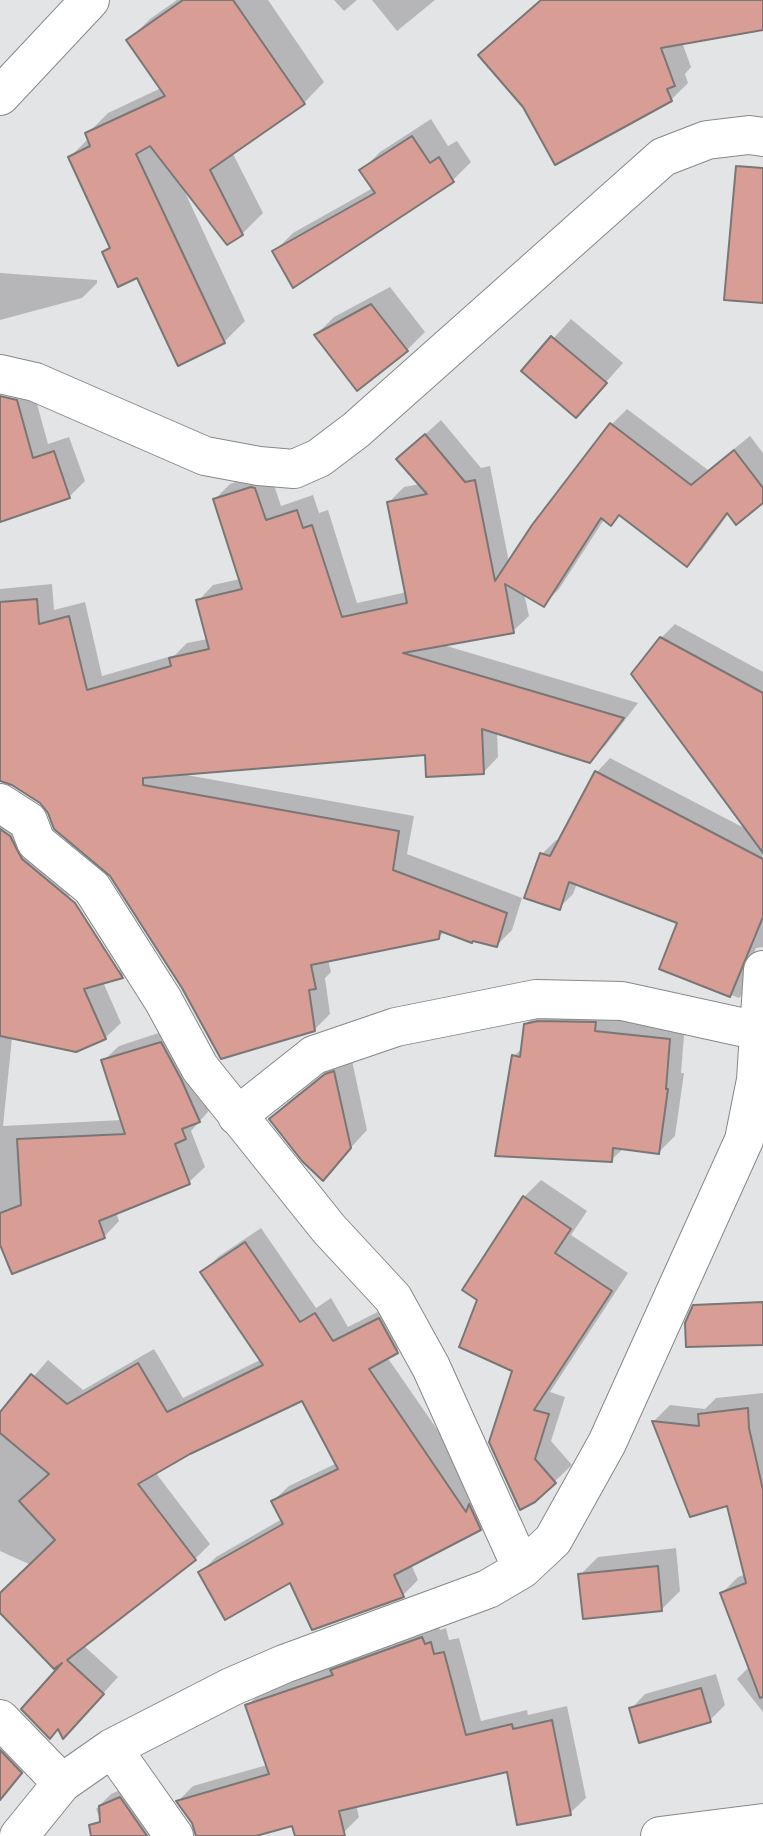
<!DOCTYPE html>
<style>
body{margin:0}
canvas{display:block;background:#e3e4e6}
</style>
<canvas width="763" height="1836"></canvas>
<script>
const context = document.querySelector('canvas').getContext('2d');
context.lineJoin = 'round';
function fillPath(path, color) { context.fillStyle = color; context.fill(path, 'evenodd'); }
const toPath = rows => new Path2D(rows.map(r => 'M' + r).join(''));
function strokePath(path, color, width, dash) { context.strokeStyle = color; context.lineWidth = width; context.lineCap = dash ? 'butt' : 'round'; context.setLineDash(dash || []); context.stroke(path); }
fillPath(toPath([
 [177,0,268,0,324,82,304,103,232,152,263,213,242,234,182,186,245,321,224,342,104,253,111,246,70,157,89,138,87,134,108,113,161,88,129,40,150,19],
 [334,0,357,0,344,11],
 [372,0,435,0,397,31],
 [541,0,763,0,763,29,682,42,691,67,685,74,688,83,671,100],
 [431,119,448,146,457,141,471,162,452,181,275,251,293,233,373,188,362,170,380,152],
 [0,273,97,280,97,283,82,298,0,320],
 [390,287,425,332,407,350,316,335,334,317],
 [571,319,623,363,576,416,524,371],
 [34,393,48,444,69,437,85,481,69,497,0,521,0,403],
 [627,409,708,470,750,436,763,453,763,500,729,513,702,550,686,565,621,513,611,523,605,518,559,589,544,604,524,593,529,616,513,631,440,644,638,703,605,746,589,761,497,732,498,757,483,773,427,753,181,774,414,816,407,854,522,898,512,930,497,945,445,931,438,938,328,960,331,972,325,978,330,1014,314,1030,183,987,108,870,42,802,13,783,0,780,0,589,52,584,54,610,85,602,102,676,175,655,187,643,208,639,198,601,213,585,240,579,214,500,230,484,267,472,270,473,281,506,313,495,319,513,328,510,357,603,407,592,388,503,404,487,420,484,398,459,441,420,481,468,490,466,509,562,533,526,612,424],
 [675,624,763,672,763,947,756,948,754,953,752,985,739,998,662,968,679,922,577,883,573,894,559,908,542,854,556,840,560,841,597,772,610,758,748,830,661,638],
 [0,802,138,961,122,977,103,982,121,1023,105,1038,12,1038,3,1126,122,1120,103,1061,119,1046,177,1027,214,1105,191,1131,205,1167,189,1182,116,1212,119,1221,104,1237,0,1246],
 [72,894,120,970,116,970,69,896],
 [543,1008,685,1023,681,1073,684,1073,675,1136,659,1152,624,1148,611,1160,514,1056,523,1047,526,1024],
 [351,1056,367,1130,323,1178,271,1119,288,1102,343,1058],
 [541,1180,587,1211,571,1235,628,1273,550,1392,565,1397,551,1441,572,1465,534,1501,514,1370,524,1197],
 [261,1228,316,1308,331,1298,348,1327,395,1303,412,1336,397,1351,387,1357,495,1513,480,1529,411,1564,418,1580,403,1595,201,1572,216,1557,282,1519,273,1501,289,1486,337,1463,303,1399,190,1452,155,1472,210,1544,195,1559,83,1645,118,1677,78,1721,59,1727,23,1709,69,1658,0,1610,0,1595,31,1565,0,1551,0,1415,48,1360,83,1390,154,1349,183,1398,262,1359,203,1272,218,1257],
 [763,1393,763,1712,737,1679,750,1666,722,1593,738,1577,746,1574,729,1504,691,1514,654,1421,670,1405,705,1409,716,1398],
 [676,1548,680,1591,662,1609,580,1575,598,1557],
 [437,1623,440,1630,446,1628,449,1640,459,1638,481,1721,527,1710,528,1715,567,1706,586,1798,570,1813,508,1770,356,1805,359,1817,344,1832,329,1836,296,1836,293,1824,250,1836,197,1836,193,1823,178,1801,193,1786,267,1765,247,1706,262,1691,338,1665,347,1656],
 [716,1674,725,1705,710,1720,631,1709,645,1694],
 [0,1724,37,1756,0,1801],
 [136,1783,174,1836,107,1836,96,1809,111,1794]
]), '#0003');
const building = toPath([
 [183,0,233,0,305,104,210,170,243,235,227,245,150,146,136,154,225,343,178,366,137,278,118,287,102,252,110,248,68,157,90,146,85,133,165,96,126,40,183,0],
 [541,0,763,0,763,30,661,48,675,86,667,89,672,101,555,165,523,107,478,55,541,0],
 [412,136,430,163,439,157,454,182,293,288,272,251,375,193,359,170,412,136],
 [736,166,763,168,763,303,724,300,736,166],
 [371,304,408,351,357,391,314,335,371,304],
 [551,336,607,383,576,418,521,371,551,336],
 [0,396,17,400,33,458,54,451,70,498,0,522,0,396],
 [610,423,691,485,734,450,763,488,763,503,736,525,727,513,687,567,619,515,611,526,601,518,544,607,505,584,514,633,403,653,624,718,590,763,482,729,484,774,426,777,425,755,143,778,143,785,399,831,393,870,507,913,497,947,473,941,472,943,440,931,439,939,311,965,316,989,309,990,315,1031,221,1059,182,988,110,876,54,829,48,813,40,803,12,785,0,781,0,602,37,599,39,624,69,616,87,690,171,666,169,658,209,649,196,600,242,589,213,499,251,487,255,488,266,520,297,510,303,528,312,525,342,617,407,603,387,502,427,494,396,459,425,434,465,482,475,480,495,581,532,525,610,423],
 [660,637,763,693,763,853,631,674,660,637],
 [595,771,763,859,763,917,730,997,659,969,677,923,569,882,560,910,524,898,540,853,550,856,595,771],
 [0,829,10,836,22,859,75,903,123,978,84,989,106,1039,76,1052,0,1036,0,829],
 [538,1021,596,1022,595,1031,670,1039,666,1089,668,1089,659,1154,613,1148,612,1162,495,1156,512,1055,520,1057,524,1024,538,1021],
 [161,1042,181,1079,200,1122,182,1129,186,1139,175,1144,190,1184,99,1221,105,1238,12,1274,0,1245,0,1213,21,1205,17,1139,125,1134,101,1060,161,1042],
 [334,1071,351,1148,323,1181,302,1161,269,1119,325,1074,334,1071],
 [523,1196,571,1229,555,1253,612,1291,534,1410,549,1414,535,1459,556,1483,535,1502,520,1510,489,1442,512,1371,459,1347,477,1300,462,1290,523,1196],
 [245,1242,300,1322,315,1313,333,1341,379,1318,398,1353,369,1369,466,1512,469,1504,481,1530,394,1575,404,1597,312,1630,290,1583,225,1620,198,1572,283,1524,271,1501,338,1469,302,1401,190,1454,138,1484,196,1560,67,1660,104,1694,63,1739,58,1729,50,1739,21,1709,62,1663,54,1669,0,1613,0,1593,55,1540,19,1501,49,1474,0,1433,0,1412,31,1374,67,1404,138,1363,167,1412,263,1365,200,1272,245,1242],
 [763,1302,763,1345,686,1347,685,1323,693,1305,763,1302],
 [748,1408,749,1428,763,1490,763,1697,760,1698,720,1593,746,1583,727,1506,690,1517,652,1421,699,1426,698,1414,748,1408],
 [658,1566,662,1611,583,1619,578,1574,658,1566],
 [422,1637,425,1644,431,1642,434,1654,444,1652,466,1735,512,1724,513,1729,552,1720,571,1815,517,1825,507,1772,339,1811,345,1836,295,1836,292,1826,256,1836,196,1836,192,1823,176,1801,269,1774,245,1705,333,1675,330,1670,422,1637],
 [701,1688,711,1722,639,1743,629,1708,701,1688],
 [0,1750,22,1773,0,1800,0,1750],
 [120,1797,147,1836,91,1836,89,1825,100,1822,99,1806,120,1797]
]);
fillPath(building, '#d89d95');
strokePath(building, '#797776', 2);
const street = toPath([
 [0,96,90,0],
 [0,374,35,382,205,456,259,466,294,469,319,458,356,430,663,157,707,140,749,135,763,137],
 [0,803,28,821,36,842,92,888,163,1000,200,1068,329,1229,393,1298,431,1367,522,1569],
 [237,1116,314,1055,396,1027,536,999,622,1001,759,1031],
 [0,1719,62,1783],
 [112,1748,174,1836],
 [19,1836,62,1783,112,1748,231,1687,284,1664,488,1589,522,1569,553,1540,607,1443,744,1140,756,1080,763,970],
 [660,1836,763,1823]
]);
strokePath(street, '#878889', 40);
strokePath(street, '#fff', 38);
</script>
